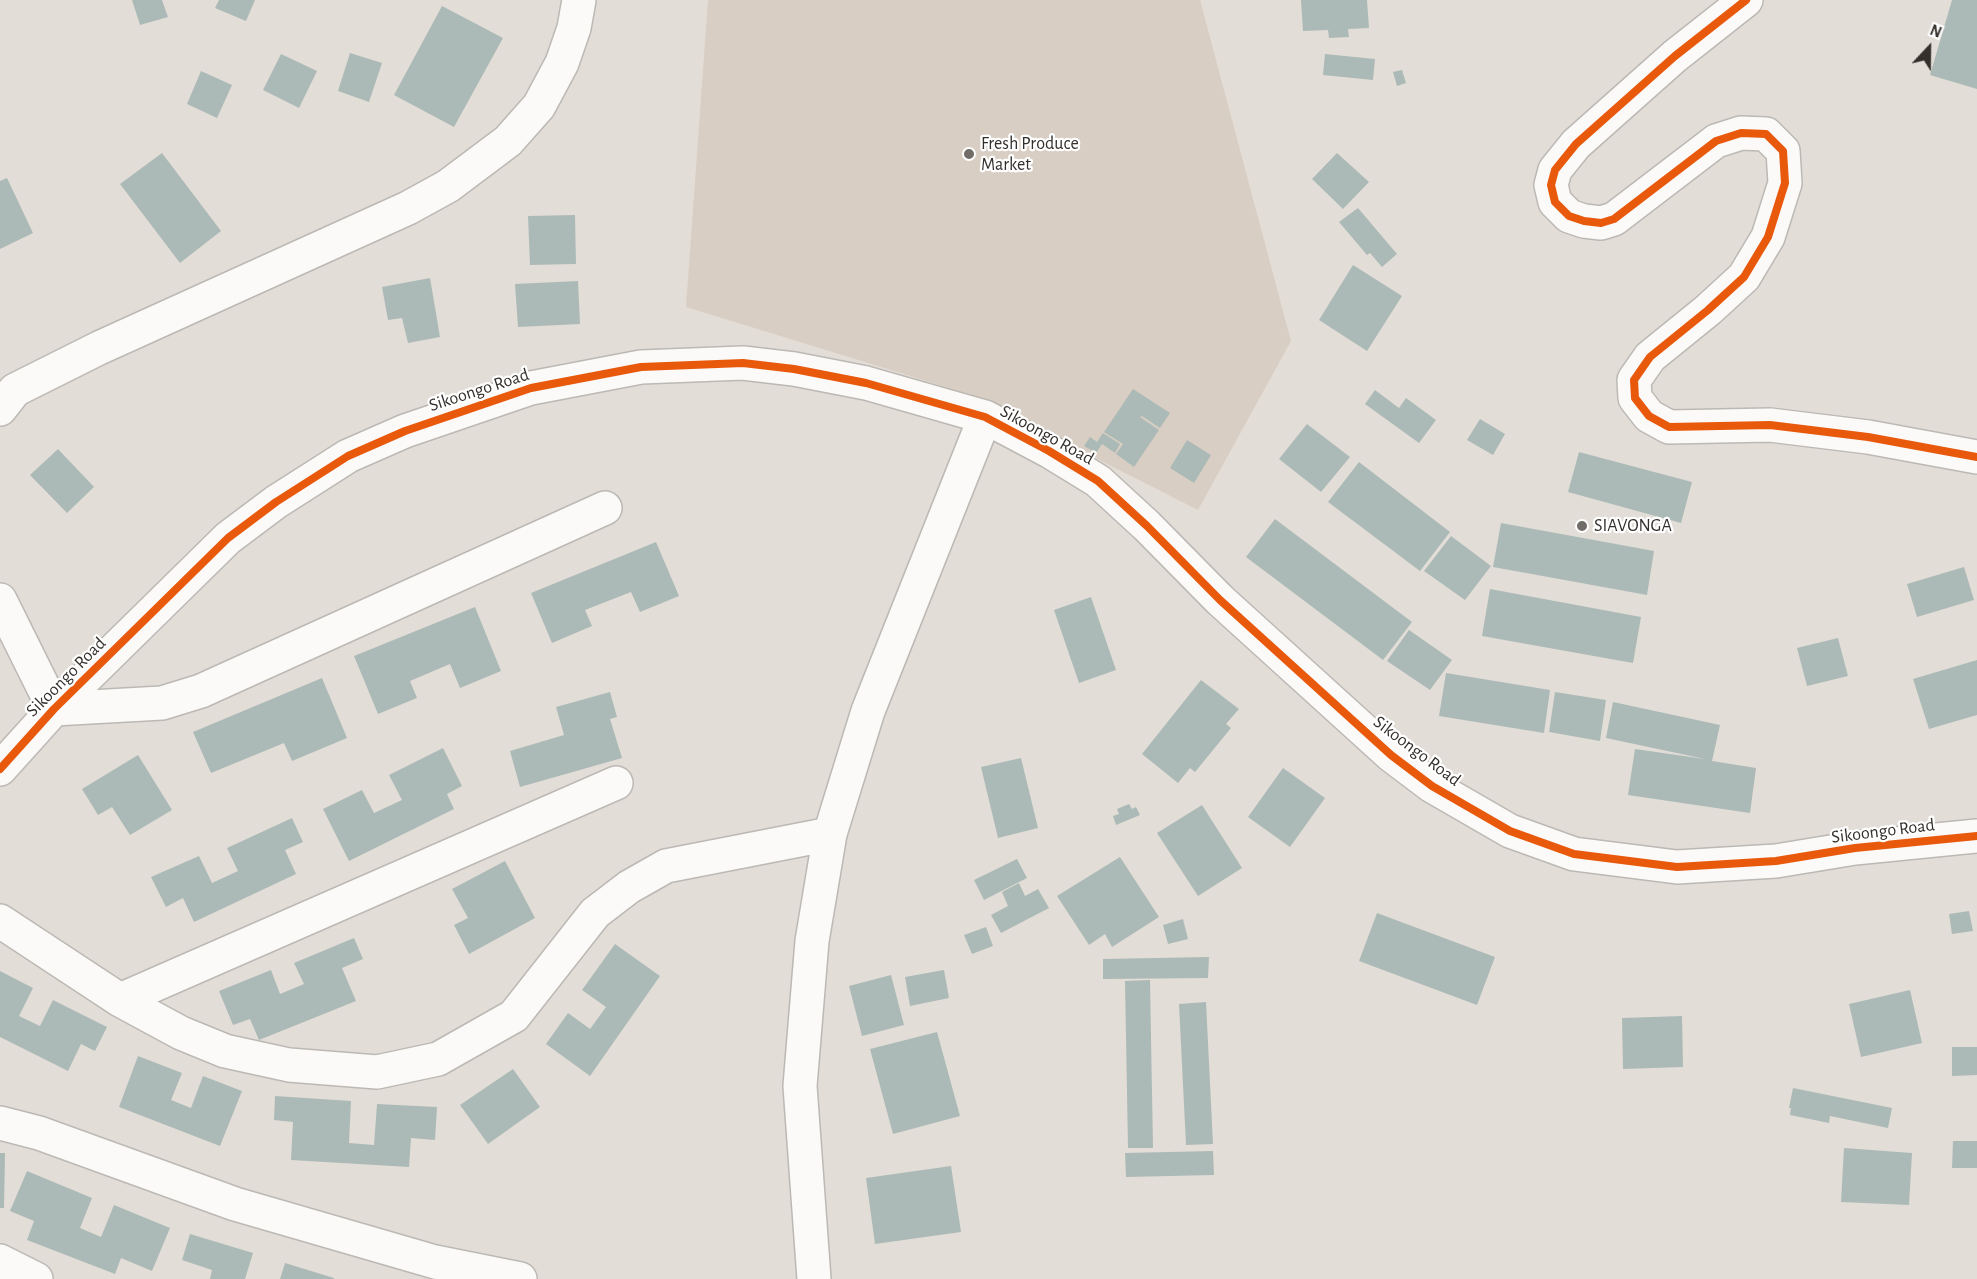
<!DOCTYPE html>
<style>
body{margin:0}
#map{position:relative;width:1977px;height:1279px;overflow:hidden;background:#e3ddd7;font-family:"Alegreya Sans",sans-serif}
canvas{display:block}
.north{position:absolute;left:1899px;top:18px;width:60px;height:60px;-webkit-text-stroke:4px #fff;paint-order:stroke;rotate:22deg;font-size:16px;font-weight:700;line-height:24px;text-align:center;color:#342f2b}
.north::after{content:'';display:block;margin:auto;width:21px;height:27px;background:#342f2b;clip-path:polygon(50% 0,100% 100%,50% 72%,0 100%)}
</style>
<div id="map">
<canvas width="1977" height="1279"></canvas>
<div class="north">N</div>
</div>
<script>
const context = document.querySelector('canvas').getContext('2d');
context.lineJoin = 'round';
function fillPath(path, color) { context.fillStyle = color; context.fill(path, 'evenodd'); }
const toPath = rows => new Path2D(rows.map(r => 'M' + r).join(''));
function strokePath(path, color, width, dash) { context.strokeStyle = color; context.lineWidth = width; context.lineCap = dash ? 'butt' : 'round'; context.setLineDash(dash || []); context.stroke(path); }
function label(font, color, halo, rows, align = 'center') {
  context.font = font + ' "Alegreya Sans",sans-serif'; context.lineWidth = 4.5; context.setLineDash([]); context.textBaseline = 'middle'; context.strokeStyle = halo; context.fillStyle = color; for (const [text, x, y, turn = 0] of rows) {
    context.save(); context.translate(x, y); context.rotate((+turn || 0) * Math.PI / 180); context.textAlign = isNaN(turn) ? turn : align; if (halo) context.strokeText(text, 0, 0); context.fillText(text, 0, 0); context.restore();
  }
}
fillPath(toPath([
 [708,0,1200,0,1291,341,1198,510,969,394,686,307]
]), '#d9cec3');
fillPath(toPath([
 [132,0,162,0,168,17,140,25],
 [219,0,255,0,246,21,215,8],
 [1301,0,1367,0,1369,28,1348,29,1349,37,1329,38,1328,30,1303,31],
 [1952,0,1977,0,1977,89,1930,75],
 [442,6,503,38,454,127,394,95],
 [350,53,382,63,369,102,338,91],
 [281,54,317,71,299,108,263,90],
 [1325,54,1375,59,1373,80,1323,75],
 [1402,70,1406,83,1397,86,1393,72],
 [201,71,232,85,217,118,187,104],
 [162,153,221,231,180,263,120,184],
 [1337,153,1369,182,1343,209,1312,179],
 [7,178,33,233,0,249,0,181],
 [1358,208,1397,254,1382,267,1370,253,1367,255,1339,222],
 [575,215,576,264,530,265,528,216],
 [1353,265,1402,296,1367,351,1319,320],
 [430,278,440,337,408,343,402,318,388,320,382,287],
 [578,281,580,324,518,327,515,284],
 [1133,389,1170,413,1160,428,1142,416,1140,417,1159,430,1134,467,1116,454,1123,444,1104,432],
 [1375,390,1399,408,1406,398,1436,420,1419,443,1365,404],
 [1480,419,1505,434,1493,455,1467,440],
 [1307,424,1350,457,1321,492,1279,459],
 [1103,433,1120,444,1115,453,1102,444,1096,453,1084,446,1090,437,1097,442],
 [1187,440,1211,455,1194,483,1170,468],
 [58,449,94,487,67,513,30,475],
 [1579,452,1692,482,1681,523,1568,492],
 [1359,462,1450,532,1420,571,1328,502],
 [1275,519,1412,622,1383,660,1246,557],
 [1501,523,1654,551,1647,595,1493,567],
 [1451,536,1491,566,1465,600,1424,571],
 [656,542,679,596,640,612,631,592,585,610,592,626,552,643,531,593],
 [1964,567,1974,600,1917,617,1907,584],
 [1490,589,1641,617,1633,663,1482,636],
 [1091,597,1116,670,1079,683,1054,610],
 [475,607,501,671,460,688,450,664,410,681,417,698,378,714,354,656],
 [1409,630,1452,660,1430,690,1387,661],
 [1838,638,1848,676,1807,686,1797,648],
 [1977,660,1977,715,1929,729,1913,679],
 [1446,673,1550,690,1544,733,1439,716],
 [322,678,347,738,292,761,284,743,211,773,193,732],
 [1201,680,1239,709,1226,724,1231,728,1195,772,1190,768,1178,783,1142,754],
 [610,692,617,717,610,719,622,758,520,787,510,751,564,735,556,707],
 [1555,692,1606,700,1600,741,1549,732],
 [1613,702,1720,725,1712,761,1756,768,1750,813,1628,795,1635,749,1705,759,1606,738],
 [443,748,462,786,447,794,454,809,349,861,323,809,362,790,374,813,402,800,389,775],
 [138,755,172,810,130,835,112,807,98,815,82,789],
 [1021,758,1038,828,998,838,981,767],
 [1283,768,1325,798,1290,847,1248,817],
 [1129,804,1132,809,1136,807,1140,815,1116,825,1113,816,1119,814,1117,809],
 [1202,805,1242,868,1198,896,1157,833],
 [292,818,303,842,285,850,296,874,194,922,183,898,166,907,151,877,199,856,212,883,238,871,227,848],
 [1120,857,1159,917,1112,947,1105,934,1089,945,1057,896],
 [1017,859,1027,878,984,900,974,880],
 [505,861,535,918,469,954,454,925,468,918,452,889],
 [1019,883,1025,896,1038,889,1049,908,1001,933,991,915,1008,906,1002,892],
 [1969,911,1973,931,1952,934,1949,914],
 [1377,913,1495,957,1477,1005,1359,961],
 [1183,919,1188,939,1168,944,1163,925],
 [986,927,993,946,972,954,964,935],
 [354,938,363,959,342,968,356,1001,259,1040,250,1019,233,1025,219,991,271,970,280,994,304,984,294,963],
 [615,944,660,976,590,1076,546,1044,568,1013,590,1029,606,1007,582,990],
 [1209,957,1208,978,1103,979,1103,959],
 [944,970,949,998,910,1006,905,977],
 [0,971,33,988,19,1016,40,1026,53,1000,107,1027,95,1051,81,1044,68,1071,0,1037],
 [891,975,904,1025,862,1036,849,986],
 [1150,980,1153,1148,1128,1148,1125,981],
 [1910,990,1922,1043,1861,1057,1849,1004],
 [1206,1002,1213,1144,1186,1145,1179,1004],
 [1682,1016,1683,1067,1623,1069,1622,1018],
 [937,1032,960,1116,893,1134,870,1049],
 [1952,1047,1977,1047,1977,1075,1952,1076],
 [138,1056,182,1073,171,1100,191,1108,203,1076,242,1091,220,1146,119,1107],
 [513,1069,540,1107,488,1144,460,1105],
 [1793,1088,1892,1108,1888,1128,1830,1116,1829,1123,1790,1115,1791,1108,1789,1108],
 [275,1096,351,1101,349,1143,374,1145,377,1104,437,1107,435,1140,411,1138,409,1167,291,1160,293,1122,274,1120],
 [1953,1141,1977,1141,1977,1168,1952,1168],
 [1844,1148,1912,1153,1909,1205,1841,1202],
 [1213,1151,1214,1175,1126,1177,1125,1153],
 [0,1153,5,1153,4,1208,0,1208],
 [951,1166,961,1232,875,1244,866,1178],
 [27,1171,92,1198,80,1228,101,1237,114,1205,170,1228,152,1271,121,1258,115,1274,27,1240,34,1221,10,1211],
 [190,1234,253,1253,245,1279,210,1279,212,1270,182,1260],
 [285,1263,334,1278,334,1279,280,1279]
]), '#acbab7');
const minor = toPath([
 [1746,0,1675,56,1576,144,1555,170,1551,185,1555,202,1569,216,1584,221,1601,223,1614,219,1716,141,1741,133,1766,134,1783,151,1785,183,1768,237,1744,277,1708,310,1650,357,1634,380,1635,398,1649,416,1669,427,1770,425,1868,437,1977,457],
 [0,409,15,390,99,348,408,208,448,186,508,141,539,106,562,63,574,28,579,0],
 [0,600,54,709,162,703,201,691,605,508],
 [0,769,54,709,228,538,276,502,348,456,405,431,531,388,641,367,743,363,794,369,866,383,985,417,1049,451,1098,481,1147,526,1220,600,1391,755,1432,786,1510,831,1574,854,1677,867,1776,861,1855,848,1977,836],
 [0,921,120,1000,181,1033,225,1051,289,1065,377,1072,438,1059,514,1016,595,913,629,887,666,866,830,834],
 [120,1000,616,783],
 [0,1123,39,1133,235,1204,435,1262,520,1279],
 [0,1261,36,1279],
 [814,1279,800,1086,812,941,830,834,868,711,985,417]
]);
strokePath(minor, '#bcb8b3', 36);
strokePath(minor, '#fbfaf9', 33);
strokePath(toPath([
 [1746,0,1675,56,1576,144,1555,170,1551,185,1555,202,1569,216,1584,221,1601,223,1614,219,1716,141,1741,133,1766,134,1783,151,1785,183,1768,237,1744,277,1708,310,1650,357,1634,380,1635,398,1649,416,1669,427,1770,425,1868,437,1977,457],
 [0,769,54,709,228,538,276,502,348,456,405,431,531,388,641,367,743,363,794,369,866,383,985,417,1049,451,1098,481,1147,526,1220,600,1391,755,1432,786,1510,831,1574,854,1677,867,1776,861,1855,848,1977,836]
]), '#e8590c', 8);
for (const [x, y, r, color] of [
 [969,154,6,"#716c67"],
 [1582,526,6,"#716c67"]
]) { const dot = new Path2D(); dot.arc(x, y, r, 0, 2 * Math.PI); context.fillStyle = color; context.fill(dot); strokePath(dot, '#fff', 2); }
label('18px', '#342f2b', '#fff', [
 ["Fresh Produce",981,144],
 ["Market",981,165],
 ["SIAVONGA",1594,526]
], 'left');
label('18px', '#342f2b', '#fff', [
 ["Sikoongo Road",479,390,-18],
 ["Sikoongo Road",1047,435,29],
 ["Sikoongo Road",66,677,-45],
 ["Sikoongo Road",1417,751,37],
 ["Sikoongo Road",1883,831,-7]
]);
</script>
